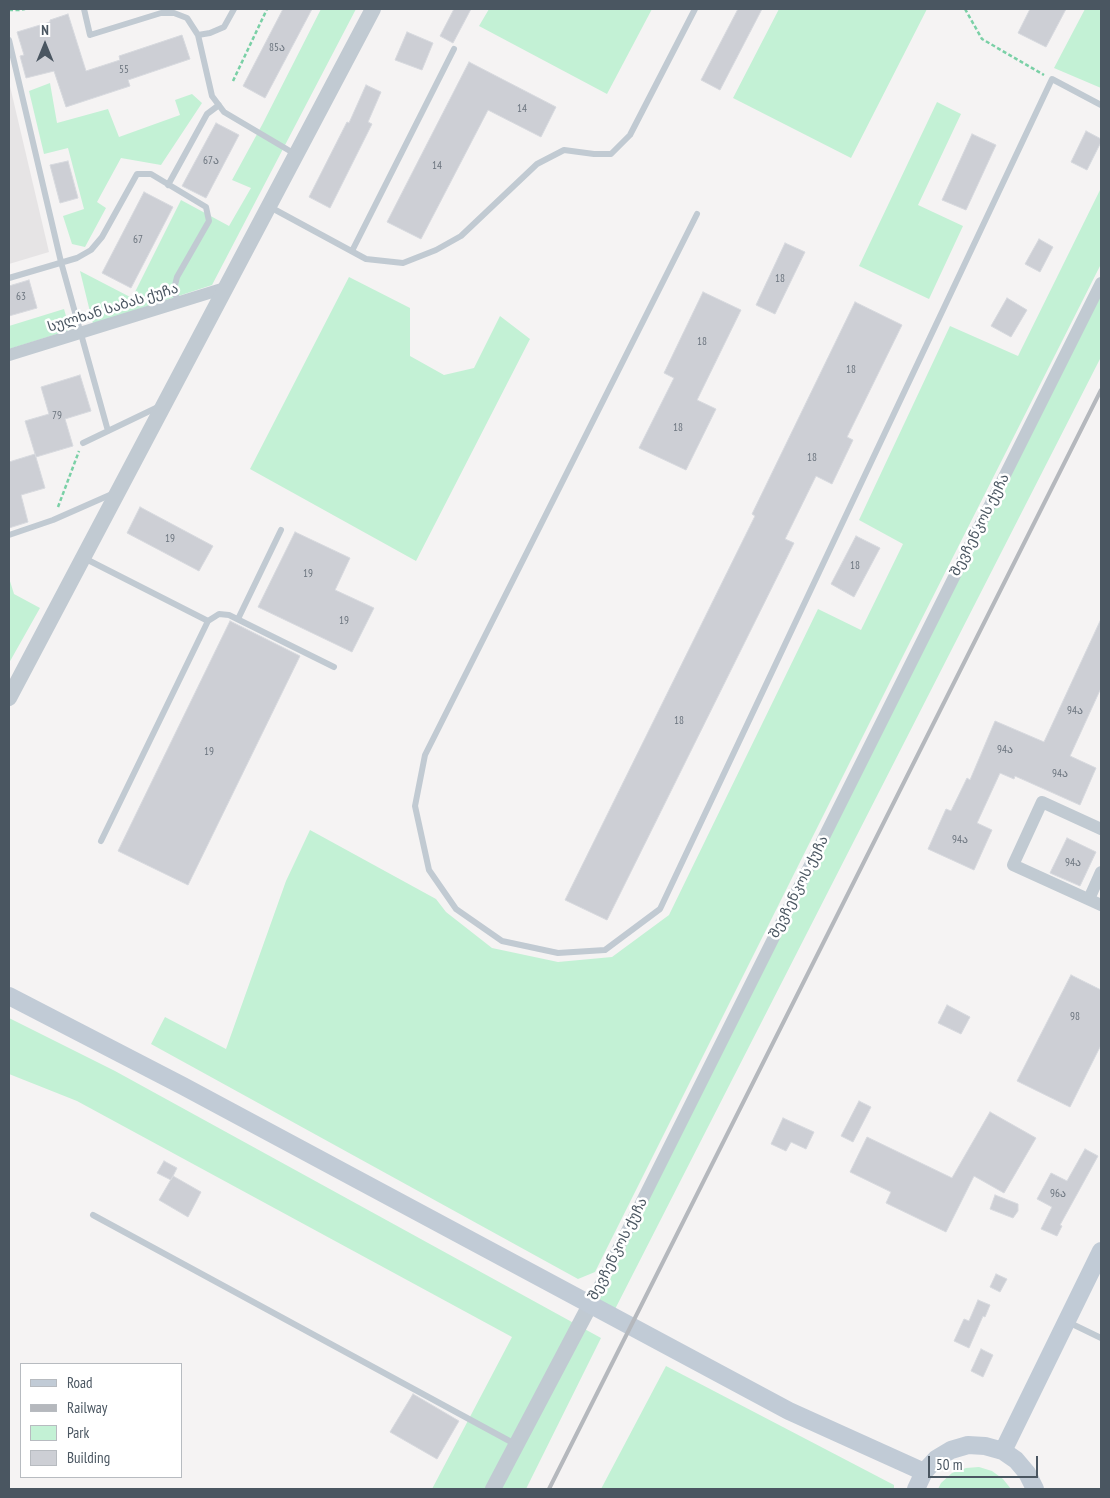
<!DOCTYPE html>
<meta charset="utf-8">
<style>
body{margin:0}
#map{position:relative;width:1110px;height:1498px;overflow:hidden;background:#f5f3f3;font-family:"PT Sans Narrow",sans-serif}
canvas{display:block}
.frame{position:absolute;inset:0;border:10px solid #4a5661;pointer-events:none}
.legend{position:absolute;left:20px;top:1363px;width:162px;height:115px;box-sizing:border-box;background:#fff;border:1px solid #b7bbc0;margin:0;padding:6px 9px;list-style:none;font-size:15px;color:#4a5661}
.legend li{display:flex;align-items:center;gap:10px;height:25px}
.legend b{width:25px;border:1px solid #b7bbc0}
.north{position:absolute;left:20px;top:20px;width:50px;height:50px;-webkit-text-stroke:4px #fff;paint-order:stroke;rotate:0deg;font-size:14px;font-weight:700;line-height:20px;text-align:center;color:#4a5661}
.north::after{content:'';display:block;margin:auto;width:18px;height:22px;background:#4a5661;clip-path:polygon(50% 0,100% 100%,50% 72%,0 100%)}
.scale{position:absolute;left:928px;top:1456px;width:110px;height:22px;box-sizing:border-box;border:2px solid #4a5661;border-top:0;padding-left:6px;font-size:15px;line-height:18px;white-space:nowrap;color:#4a5661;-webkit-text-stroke:4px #fff;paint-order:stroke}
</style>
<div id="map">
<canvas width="1110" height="1498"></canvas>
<div class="frame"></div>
<ul class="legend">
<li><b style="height:6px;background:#c1cbd6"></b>Road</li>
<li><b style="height:6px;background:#b5b8bd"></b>Railway</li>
<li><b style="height:14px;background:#c3f1d5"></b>Park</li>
<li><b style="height:14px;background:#cdcfd5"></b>Building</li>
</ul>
<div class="north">N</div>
<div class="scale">50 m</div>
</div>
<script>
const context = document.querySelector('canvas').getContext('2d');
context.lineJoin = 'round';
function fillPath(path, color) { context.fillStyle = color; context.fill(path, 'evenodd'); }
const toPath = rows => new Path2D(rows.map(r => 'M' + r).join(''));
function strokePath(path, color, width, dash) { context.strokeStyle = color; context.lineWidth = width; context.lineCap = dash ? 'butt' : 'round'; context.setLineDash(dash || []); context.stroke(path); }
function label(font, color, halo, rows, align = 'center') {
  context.font = font + ' "PT Sans Narrow","Noto Sans Georgian",sans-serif'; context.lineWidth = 5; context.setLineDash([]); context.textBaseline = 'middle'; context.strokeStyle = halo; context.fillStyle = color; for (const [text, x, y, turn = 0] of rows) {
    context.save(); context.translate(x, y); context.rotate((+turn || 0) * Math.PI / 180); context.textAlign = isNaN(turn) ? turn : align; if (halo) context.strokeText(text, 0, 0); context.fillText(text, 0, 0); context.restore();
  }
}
fillPath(toPath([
 [9,82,49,252,9,264]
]), '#e6e4e5');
fillPath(toPath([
 [321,9,356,9,212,285,93,324,80,271,132,298,181,200,229,226,251,188,232,180,262,125],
 [489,9,652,9,607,94,479,26],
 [779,9,927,9,851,158,733,98],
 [1085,9,1101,9,1101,88,1054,68],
 [50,83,57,123,108,109,119,137,180,115,175,100,192,94,202,103,161,165,121,158,97,202,106,208,85,247,72,244,63,216,84,209,68,148,44,154,29,91],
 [937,102,961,114,918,205,963,226,929,299,859,266],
 [1101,188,1101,264,905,652,595,1272,578,1279,151,1044,165,1017,226,1049,286,881,310,830,436,899,446,912,492,948,558,962,612,957,669,915,818,609,861,630,903,544,859,520,950,326,1018,356],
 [349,277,410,308,410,356,444,375,474,368,500,316,530,339,416,561,250,469],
 [1101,283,1101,357,611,1317,590,1305],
 [64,309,70,330,9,349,9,326],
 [9,578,14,594,40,608,9,663],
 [9,1018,115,1071,601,1338,526,1489,432,1489,512,1337,77,1101,9,1074],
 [666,1366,894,1485,894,1489,601,1489],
 [979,1467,992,1471,1003,1479,1011,1489,938,1489,941,1483,952,1473,966,1468]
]), '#c3f1d5');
const building = toPath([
 [283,9,312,9,265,98,243,86,283,9],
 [454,9,471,9,453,43,440,36,454,9],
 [738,9,762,9,720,90,701,80,738,9],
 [1030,9,1066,9,1046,47,1018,33,1030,9],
 [68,14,86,71,120,60,119,56,182,35,190,59,128,80,130,86,66,107,54,71,26,78,20,56,24,55,17,32,50,22,50,20,68,14],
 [407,32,433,43,422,70,395,60,407,32],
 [469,62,556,107,541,137,488,110,421,239,387,222,469,62],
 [366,85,381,92,368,122,372,124,330,208,309,197,347,122,349,123,366,85],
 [216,123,239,135,206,198,182,186,216,123],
 [1086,131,1101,139,1101,142,1087,170,1071,162,1086,131],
 [972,134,996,145,966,210,942,200,972,134],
 [68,161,78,198,60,203,50,165,68,161],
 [144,192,173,207,131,288,102,273,144,192],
 [1039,239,1053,247,1040,272,1025,264,1039,239],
 [785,243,805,252,775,314,756,305,785,243],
 [29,280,37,308,9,316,9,286,29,280],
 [703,292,741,310,697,400,716,409,686,470,639,448,674,378,664,373,703,292],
 [1007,298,1027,310,1011,337,991,326,1007,298],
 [855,302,902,325,847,437,853,440,832,484,816,476,785,539,794,543,607,920,565,900,755,516,752,514,855,302],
 [80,375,91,411,65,419,73,446,36,457,25,421,49,414,41,387,80,375],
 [35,454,45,488,21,495,28,522,9,528,9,462,35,454],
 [140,507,213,546,199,571,127,533,140,507],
 [295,532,350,558,335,590,374,608,352,652,258,607,295,532],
 [856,536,880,548,854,597,831,584,856,536],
 [1101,619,1101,688,1070,756,1096,768,1080,805,1015,776,1014,779,1000,773,977,823,992,830,974,870,928,849,946,809,951,811,967,778,970,780,995,721,1044,742,1101,619],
 [230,621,300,656,188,885,118,851,230,621],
 [1067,838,1096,852,1080,886,1050,873,1067,838],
 [1071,975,1101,990,1101,1045,1070,1107,1017,1081,1071,975],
 [947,1005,970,1017,961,1034,938,1023,947,1005],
 [859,1101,871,1107,853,1142,841,1136,859,1101],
 [990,1112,1036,1138,1004,1193,974,1176,946,1232,886,1203,891,1192,850,1172,867,1137,952,1178,990,1112],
 [783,1118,814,1132,806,1149,791,1142,786,1151,771,1144,783,1118],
 [1085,1149,1098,1156,1060,1225,1062,1226,1057,1236,1041,1229,1052,1207,1037,1199,1051,1173,1067,1181,1085,1149],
 [164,1161,177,1168,171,1180,157,1173,164,1161],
 [173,1176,201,1192,188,1217,159,1200,173,1176],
 [995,1195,1018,1204,1018,1211,1013,1218,990,1209,995,1195],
 [996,1274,1007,1279,1000,1292,990,1287,996,1274],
 [978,1300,990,1305,985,1317,983,1316,969,1348,954,1341,964,1319,969,1321,978,1300],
 [981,1349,993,1355,983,1377,971,1371,981,1349],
 [413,1394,459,1421,437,1459,390,1432,413,1394]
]);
fillPath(building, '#cdcfd5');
strokePath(building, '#d7d9de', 1);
strokePath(toPath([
 [965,9,982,39,1044,75],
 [9,10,20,10,25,9],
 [233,81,267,9],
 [58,507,79,451]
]), '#7ad0a6', 2.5, [4, 2.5]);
strokePath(toPath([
 [84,9,90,35,161,13,174,13,187,18,198,35,212,96,224,112,295,154],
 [198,35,210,33,224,27,234,9],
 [9,40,61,262,108,431],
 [168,185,207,114,219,105],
 [270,207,366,259,403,263,436,250,461,236,537,164,564,150,594,154,611,154,630,135,695,9],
 [697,214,425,755,415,806,429,870,456,909,502,941,558,953,605,950,660,909,1052,79,1101,105],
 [352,251,454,49],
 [9,278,77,258,91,250,102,237,137,174,151,174,206,207,209,221,177,277,174,289,178,303],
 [83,443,158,407],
 [9,535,53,520,112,494],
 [84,558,208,621],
 [238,619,281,530],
 [101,841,208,621,219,614,229,615,334,667],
 [93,1215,515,1444],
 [1068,1322,1101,1338]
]), '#c1cad2', 6);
strokePath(toPath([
 [9,355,225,288],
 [1101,829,1042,802,1013,865,1101,905],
 [1089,899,1101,872],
 [590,1305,1101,283]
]), '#c1cad2', 12);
strokePath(toPath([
 [9,698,373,9],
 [493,1489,590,1305]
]), '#c1cad2', 16);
strokePath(toPath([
 [9,996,183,1086,789,1411,924,1472],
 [1003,1451,1101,1251],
 [916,1489,924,1472,936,1459,951,1450,968,1445,985,1446,1003,1451,1016,1460,1027,1473,1035,1489]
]), '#c1cbd6', 18);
strokePath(toPath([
 [549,1489,1101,390]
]), '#b5b8bd', 4);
label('11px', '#6b747e', null, [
 ["85ა",277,48],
 ["55",124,70],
 ["14",522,109],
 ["67ა",211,161],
 ["14",437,166],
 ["67",138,240],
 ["18",780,279],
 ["63",21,297],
 ["18",702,342],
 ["18",851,370],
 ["79",57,416],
 ["18",678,428],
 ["18",812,458],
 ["19",170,539],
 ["18",855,566],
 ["19",308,574],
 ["19",344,621],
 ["94ა",1075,711],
 ["18",679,721],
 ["94ა",1005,750],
 ["19",209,752],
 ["94ა",1060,774],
 ["94ა",960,840],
 ["94ა",1073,863],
 ["98",1075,1017],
 ["96ა",1058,1194]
]);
label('14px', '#4a5661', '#fff', [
 ["სულხან საბას ქუჩა",113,308,-17],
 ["შევჩენკოს ქუჩა",980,525,-63],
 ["შევჩენკოს ქუჩა",799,887,-63],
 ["შევჩენკოს ქუჩა",618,1249,-63]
]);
</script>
